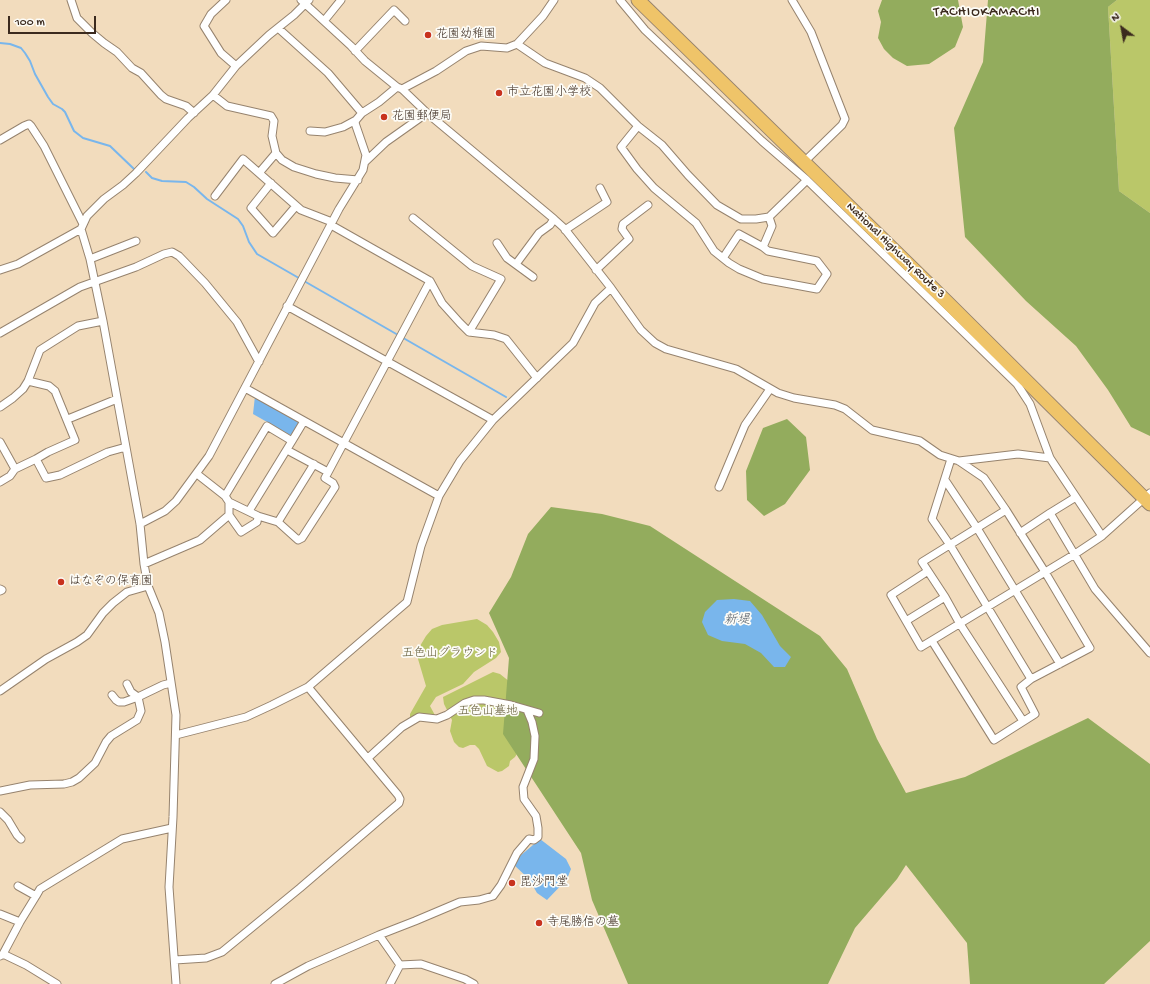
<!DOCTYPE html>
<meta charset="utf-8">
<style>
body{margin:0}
#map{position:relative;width:1150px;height:984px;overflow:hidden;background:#f2dcbd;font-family:"Gochi Hand",sans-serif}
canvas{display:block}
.north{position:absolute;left:1102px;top:8px;width:40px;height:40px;-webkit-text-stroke:3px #fdfcf7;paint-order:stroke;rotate:328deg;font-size:11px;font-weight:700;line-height:16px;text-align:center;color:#3b2a1e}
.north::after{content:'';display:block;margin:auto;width:14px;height:18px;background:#3b2a1e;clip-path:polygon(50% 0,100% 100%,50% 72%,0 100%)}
.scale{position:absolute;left:8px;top:16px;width:88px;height:18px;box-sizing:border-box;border:2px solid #3b2a1e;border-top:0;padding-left:5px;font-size:12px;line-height:14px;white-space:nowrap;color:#3b2a1e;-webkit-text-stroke:3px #fdfcf7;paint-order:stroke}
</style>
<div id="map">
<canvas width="1150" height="984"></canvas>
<div class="north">N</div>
<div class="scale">100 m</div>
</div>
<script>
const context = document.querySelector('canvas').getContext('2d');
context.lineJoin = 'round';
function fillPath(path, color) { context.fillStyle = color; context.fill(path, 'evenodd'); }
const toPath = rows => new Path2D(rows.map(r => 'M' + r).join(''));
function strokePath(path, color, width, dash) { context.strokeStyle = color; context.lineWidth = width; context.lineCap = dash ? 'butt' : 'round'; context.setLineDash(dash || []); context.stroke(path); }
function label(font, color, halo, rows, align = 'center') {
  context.font = font + ' "Gochi Hand","Klee One",sans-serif'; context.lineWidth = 3.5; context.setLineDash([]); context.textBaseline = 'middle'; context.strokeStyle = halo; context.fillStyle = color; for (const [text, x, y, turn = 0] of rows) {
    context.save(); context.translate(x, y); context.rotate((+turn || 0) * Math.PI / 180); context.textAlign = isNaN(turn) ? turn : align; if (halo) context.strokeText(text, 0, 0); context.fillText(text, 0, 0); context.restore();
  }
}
fillPath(toPath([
 [1117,0,1150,0,1150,213,1119,191,1108,7],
 [477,619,487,625,493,632,499,642,501,652,496,658,474,672,463,684,436,697,430,706,437,719,419,717,410,722,410,714,426,686,418,659,420,646,426,636,432,629,442,625],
 [493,672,500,674,515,686,521,747,515,757,510,761,509,766,502,771,498,772,487,766,479,749,475,745,470,745,463,748,459,747,454,742,450,731,452,720,444,704,443,697]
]), '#bac769');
fillPath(toPath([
 [882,0,958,0,963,27,955,47,929,64,907,66,893,58,884,49,878,38,881,22,878,11],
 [988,0,1117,0,1108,7,1119,191,1150,213,1150,436,1131,427,1108,390,1076,346,1026,301,965,237,954,128,983,62],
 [787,419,806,437,810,470,785,504,764,516,747,500,746,471,763,428],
 [551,507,602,514,650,526,820,636,847,669,877,739,906,793,965,777,1088,718,1150,764,1150,941,1104,984,970,984,967,943,906,865,897,879,855,928,828,984,628,984,592,900,581,853,503,734,509,658,489,613,511,577,528,534]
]), '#93ac5d');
fillPath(toPath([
 [255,396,300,421,292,434,290,435,253,414],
 [734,599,750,601,762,615,780,646,791,657,785,667,774,667,761,653,745,644,722,641,708,635,702,622,705,612,717,600],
 [540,839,566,859,571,869,567,879,547,900,537,893,529,879,514,865,520,856]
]), '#79b6ec');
strokePath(toPath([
 [0,43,10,44,21,48,25,53,30,61,35,74,48,97,53,104,62,109,65,112,74,131,83,138,110,146,134,169],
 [146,172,152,178,162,181,186,182,194,187,207,199,238,219,243,226,249,242,257,254,506,397]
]), '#79b6ec', 2);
const street = toPath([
 [71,0,77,18,92,33,104,43,117,52,132,68,141,73,161,95,166,99,186,106,194,113],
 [226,0,211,14,204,26,221,53,236,66],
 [301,0,351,46,365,61,397,87,402,89,427,113,554,219,564,228,611,288,641,330,655,343,666,349,736,369,778,393,794,398,835,405,845,409,872,430,920,441,940,455,959,461,984,478,1006,510,1045,572,1090,648,1031,679,1021,687,1035,714,994,740,932,641],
 [620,0,645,30,762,141,807,180,1017,384,1030,404,1050,458,1102,536],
 [792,0,811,32,845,119,842,125,803,163],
 [324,21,341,0],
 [517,44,545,63,585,78,600,88,638,126,662,145,688,175,717,205,741,219,756,219,769,217,807,180],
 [355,51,394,10,405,21],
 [402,89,436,71,466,51,481,46,507,48,517,44,543,16,554,0],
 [213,95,227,106,271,116,274,121,272,136,276,153,282,160,294,167,316,174,335,178,358,180],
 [362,113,379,102,397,87],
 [638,126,621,147,637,169,654,188,696,223,714,251,729,263,739,269,763,279,817,289,827,274,817,261,768,251,763,247,739,234,723,258],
 [310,131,325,132,343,127,356,120],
 [0,140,24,126,29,124,31,126,44,146,83,224],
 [365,162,386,142,427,113],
 [259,173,276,153],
 [271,183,251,208,273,233,296,206],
 [215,196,243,159,301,210,332,222],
 [413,218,472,266,501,279,469,332],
 [81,229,90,259,103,321,140,524,144,564,148,586,159,613,165,642,176,715,173,817,169,887,176,984],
 [565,230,607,202,600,188],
 [497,243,507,258,533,277],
 [763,247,772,226,769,217],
 [90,259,136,241],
 [516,264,539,233,550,225,554,219],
 [0,270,18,264,81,229,87,216,104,199,123,185,136,173,188,118,213,95,236,66,269,35,294,15,309,0],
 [596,270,629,239,622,229,623,224,648,205],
 [430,281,442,303,460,323,469,332,494,335,506,339,537,378],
 [287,306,493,420],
 [0,333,80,287,136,267,164,254,172,252,179,256,205,283,237,322,259,362],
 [28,381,49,386,55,391,75,440,48,452,36,459],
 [245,388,439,496],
 [0,407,13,398,23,389,28,381,40,350,78,326,103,321],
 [68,419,117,399],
 [292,441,304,421],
 [0,442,15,469],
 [287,450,328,472],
 [951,459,932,519,950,545,1031,679],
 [959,461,1018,454,1050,458],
 [197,474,225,496,229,502,258,516,278,522,298,540,302,538,335,487,333,483,325,478,430,281,331,225],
 [945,480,977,528,1060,664],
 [0,482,10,476,15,469,36,459,46,478,60,475,108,452,126,447],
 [719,487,745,425,770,389],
 [225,496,267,426,292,441,249,511],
 [229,502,229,515,241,532,257,522,258,516],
 [1006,510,922,562,945,597,960,624,1023,721],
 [1050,513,1076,497],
 [278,522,314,464],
 [140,524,165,511,176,501,209,456,339,209,363,170,366,155,355,123,356,120,362,113,328,73,278,28],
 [1020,533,1050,513,1095,589,1150,653],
 [144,564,200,540,229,515],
 [928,571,891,595,921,647,1075,554,1102,536,1150,493],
 [0,589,2,590,0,591],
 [906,621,945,597],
 [0,691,46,659,77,642,87,635,103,613,113,603,127,592,148,586],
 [112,695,116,700,119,702,124,702,138,697,131,692,127,684],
 [176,735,246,717,272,705,308,687,407,602,421,546,439,496,460,461,493,420,573,343,595,303,611,288],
 [368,758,402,727,419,717,437,719,447,715,465,703,474,700,484,700,511,705,539,713],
 [0,791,30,785,64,784,72,782,79,778,95,763,106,742,111,736,137,720,141,711,138,697,163,685,171,683],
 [0,812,8,820,17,835,21,839],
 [18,886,36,896,20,922],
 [36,896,40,889,122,839,172,828],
 [0,914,20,922,3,954,0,956],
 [379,935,400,965,421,964,465,979,474,984],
 [3,954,26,965,57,984],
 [175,960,206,958,222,952,300,888,399,803,400,799,398,795,308,687],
 [275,984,308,966,379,935,415,921,460,902,479,900,493,896,501,885,517,853,529,839,534,840,538,837,538,828,536,816,524,799,523,787,534,759,535,736,532,722,527,710],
 [390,984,400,965]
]);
const highway = toPath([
 [638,0,947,302,1150,504]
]);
strokePath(street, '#96836e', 9);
strokePath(highway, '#96836e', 15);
strokePath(street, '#fff', 7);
strokePath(highway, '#efc469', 13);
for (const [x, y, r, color] of [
 [428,35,4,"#c8321e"],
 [499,93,4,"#c8321e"],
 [384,117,4,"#c8321e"],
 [61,582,4,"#c8321e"],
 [512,883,4,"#c8321e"],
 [539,923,4,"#c8321e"]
]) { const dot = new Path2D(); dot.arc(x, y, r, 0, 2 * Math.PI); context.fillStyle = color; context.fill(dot); strokePath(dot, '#fdfcf7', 1.5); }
label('12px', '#3b2a1e', '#fdfcf7', [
 ["花園幼稚園",436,35],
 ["市立花園小学校",507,93],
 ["花園郵便局",392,117],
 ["はなぞの保育園",69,582],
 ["毘沙門堂",520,883],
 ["寺尾勝信の墓",547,923]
], 'left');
label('12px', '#3b2a1e', '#fdfcf7', [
 ["National Highway Route 3",895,251,44]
]);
label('12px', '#615934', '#fdfcf7', [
 ["五色山グラウンド",450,654],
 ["五色山墓地",488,712]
]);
label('italic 13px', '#515b66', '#fdfcf7', [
 ["新堤",737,621]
]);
context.letterSpacing = '1px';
label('14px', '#3b2a1e', '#fdfcf7', [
 ["TACHIOKAMACHI",987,13]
]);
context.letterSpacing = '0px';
</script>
